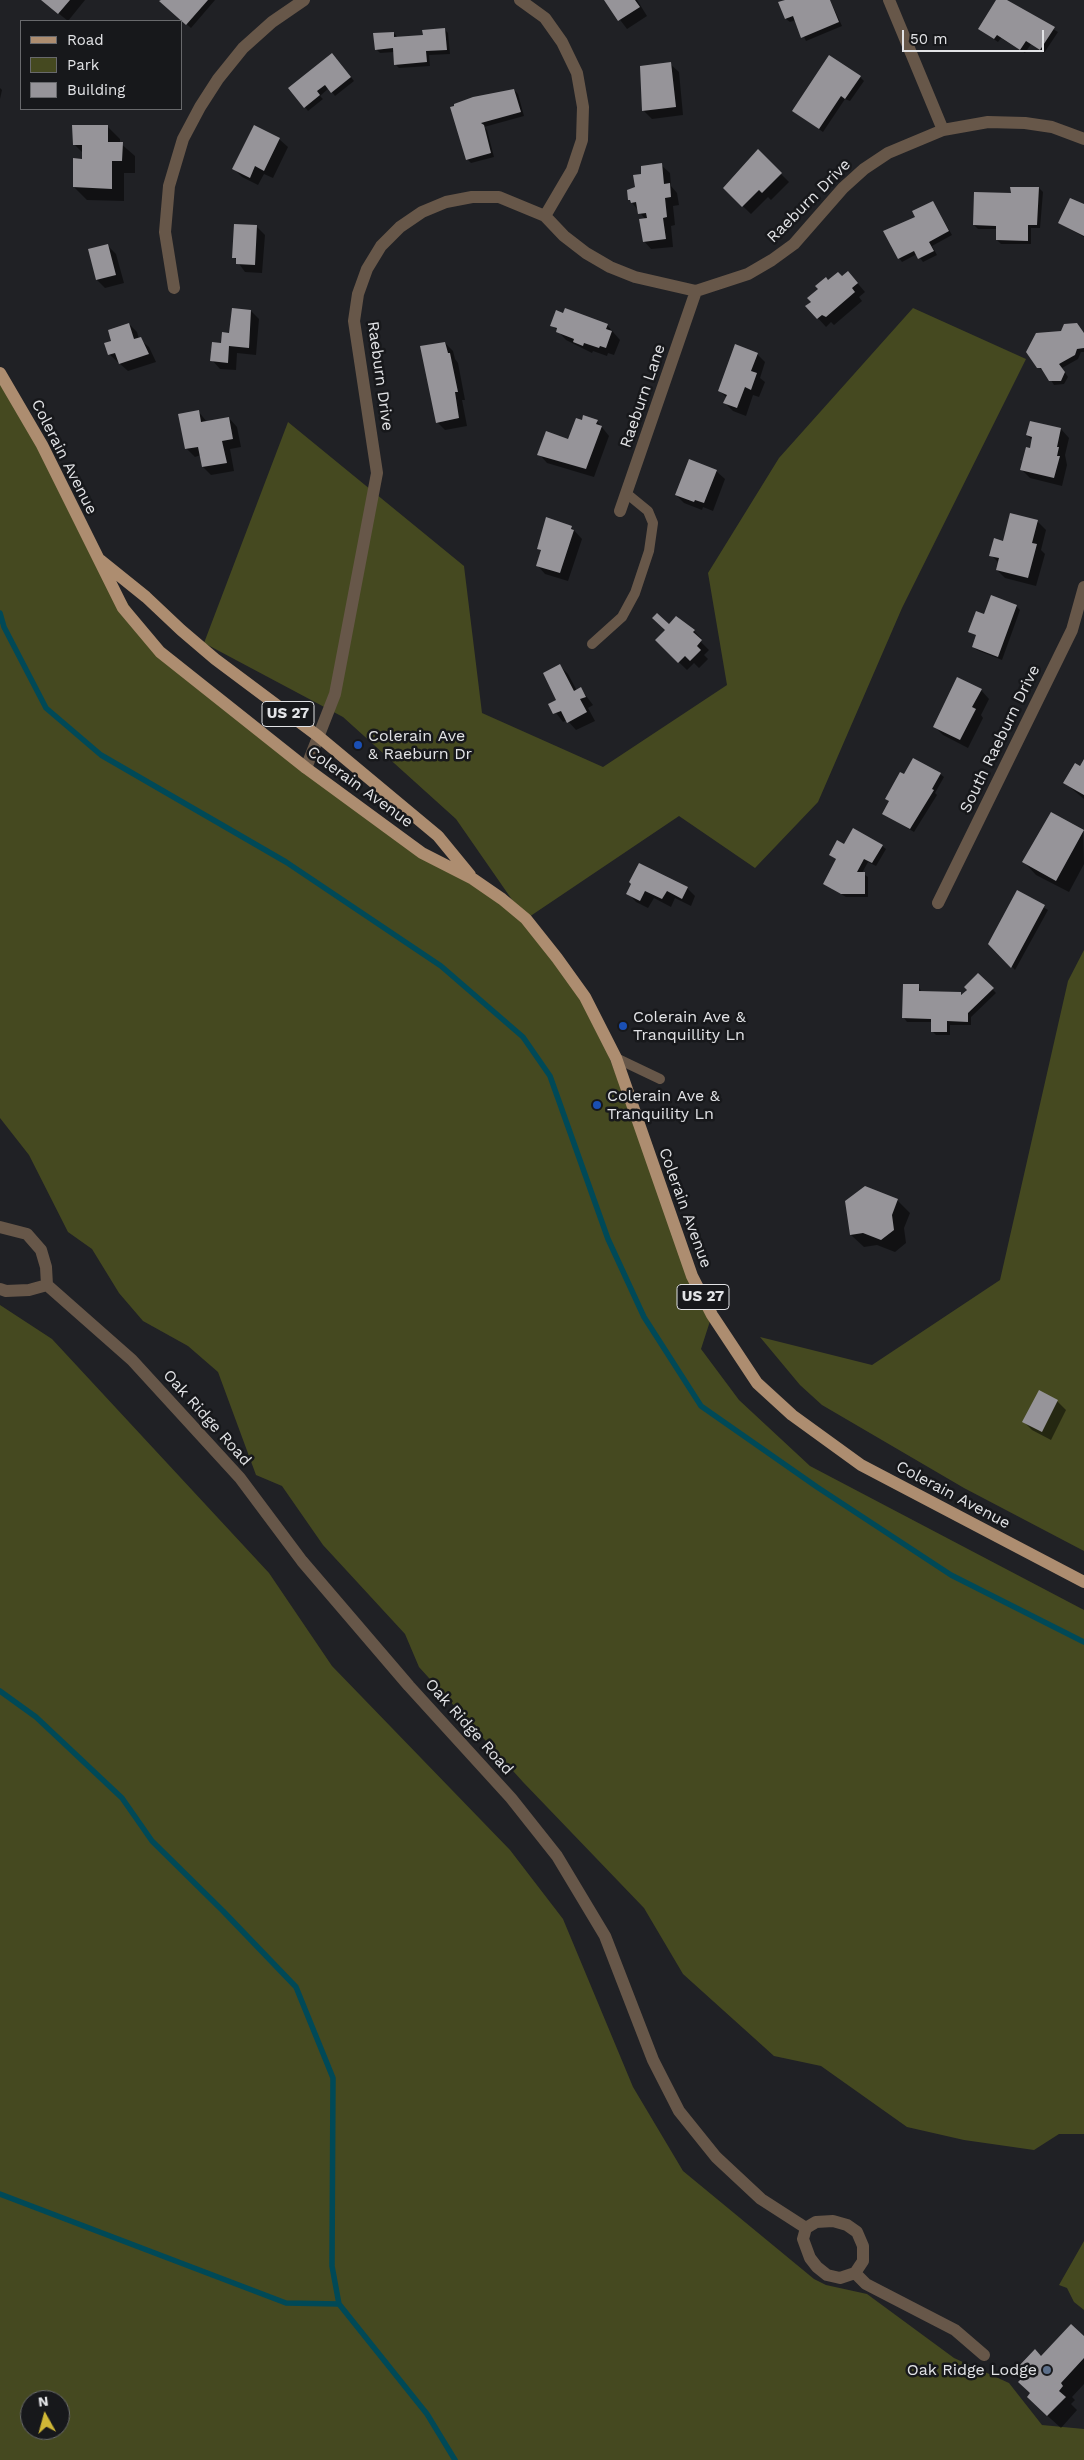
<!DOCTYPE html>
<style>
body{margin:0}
#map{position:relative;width:1084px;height:2460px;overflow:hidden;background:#202125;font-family:"Work Sans",sans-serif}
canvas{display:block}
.legend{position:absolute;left:20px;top:20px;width:162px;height:90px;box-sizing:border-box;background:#17181b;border:1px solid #68696c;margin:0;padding:6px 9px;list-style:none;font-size:15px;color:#e2e3e6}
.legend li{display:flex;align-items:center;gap:10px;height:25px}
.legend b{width:25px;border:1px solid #68696c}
.north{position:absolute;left:20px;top:2390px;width:50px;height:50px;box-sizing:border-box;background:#17181b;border:1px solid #68696c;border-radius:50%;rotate:353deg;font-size:14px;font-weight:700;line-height:20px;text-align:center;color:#e2e3e6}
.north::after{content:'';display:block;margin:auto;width:18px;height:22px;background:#d0b736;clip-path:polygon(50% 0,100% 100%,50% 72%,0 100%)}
.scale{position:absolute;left:902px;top:30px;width:142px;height:22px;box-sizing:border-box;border:2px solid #e2e3e6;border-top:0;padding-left:6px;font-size:15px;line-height:18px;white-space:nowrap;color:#e2e3e6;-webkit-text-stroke:4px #17181b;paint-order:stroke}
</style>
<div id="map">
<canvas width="1084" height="2460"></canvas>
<ul class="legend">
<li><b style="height:6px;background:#ad8d70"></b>Road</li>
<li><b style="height:14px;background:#454920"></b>Park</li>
<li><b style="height:14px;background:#969499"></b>Building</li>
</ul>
<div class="north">N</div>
<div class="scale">50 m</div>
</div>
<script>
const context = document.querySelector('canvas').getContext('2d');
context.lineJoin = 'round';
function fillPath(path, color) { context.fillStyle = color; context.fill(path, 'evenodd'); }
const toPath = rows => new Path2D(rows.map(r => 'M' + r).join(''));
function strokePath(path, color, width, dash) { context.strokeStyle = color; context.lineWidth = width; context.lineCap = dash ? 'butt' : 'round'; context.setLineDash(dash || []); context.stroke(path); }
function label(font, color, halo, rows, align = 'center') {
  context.font = font + ' "Work Sans",sans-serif'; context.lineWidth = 5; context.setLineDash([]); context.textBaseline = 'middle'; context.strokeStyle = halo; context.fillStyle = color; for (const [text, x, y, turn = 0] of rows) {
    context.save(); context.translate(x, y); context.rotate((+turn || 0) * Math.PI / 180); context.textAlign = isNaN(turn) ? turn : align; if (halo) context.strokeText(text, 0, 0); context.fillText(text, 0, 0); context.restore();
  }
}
fillPath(toPath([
 [913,308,1026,359,902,608,818,802,755,868,679,816,526,919,585,997,712,1315,701,1349,739,1400,810,1466,1084,1610,1084,2134,1059,2134,1034,2150,964,2140,907,2127,821,2066,774,2056,683,1974,644,1908,523,1782,419,1667,405,1634,323,1545,282,1486,256,1475,218,1372,188,1346,143,1321,119,1293,92,1249,68,1232,29,1155,0,1118,0,373,96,556,160,652,306,768,524,917,456,819,343,717,204,643,288,422,464,566,482,713,603,767,727,685,708,573,779,458],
 [1084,950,1084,1551,964,1488,822,1405,800,1385,760,1337,872,1365,1000,1280,1068,981],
 [0,1305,52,1339,269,1573,332,1666,510,1850,563,1919,633,2087,683,2171,814,2279,826,2285,867,2294,954,2358,1009,2383,1042,2425,1084,2429,1084,2460,0,2460],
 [30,2400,60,2400,60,2430,30,2430],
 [1084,2241,1084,2310,1074,2302,1067,2288,1059,2285]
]), '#454920');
fillPath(toPath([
 [42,0,85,0,68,21],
 [162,0,215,0,191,28,165,5],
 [605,0,637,0,647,16,627,29],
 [787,0,830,0,842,26,806,41,796,20,790,22,786,19],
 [998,0,1005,0,1058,32,1044,53,1031,44,1025,53,1001,38,998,42,979,29],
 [444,29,448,33,450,54,429,55,430,66,399,68,395,64,394,52,380,53,376,49,394,33,398,38,424,36],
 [336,58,354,81,335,96,329,88,320,96,323,99,308,111,305,107],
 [670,64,679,72,683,115,652,119,643,110],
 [860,77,864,81,850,101,845,99,823,132,793,111],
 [0,88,2,90,0,99],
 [514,90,518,94,524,116,484,127,487,130,494,157,471,163,467,159,455,107],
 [107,126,120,139,120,143,135,156,135,173,124,173,124,201,87,200,74,187,84,154,74,144],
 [279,139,288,147,273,178,264,174,258,185,242,177,234,169],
 [758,151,789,182,771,200,768,197,751,214,724,188],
 [661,165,670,173,671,186,677,193,679,205,673,206,675,225,671,226,673,247,651,249,643,240,640,220,646,220,629,199,643,175],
 [1039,188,1043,192,1040,228,1031,228,1031,244,1001,244,997,240,997,229,978,229,974,225,1012,194],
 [933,202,952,235,932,246,937,255,923,262,917,254,902,262,899,258,917,218],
 [1084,206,1084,237,1059,223],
 [257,227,265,235,262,273,245,272,234,257],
 [108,246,116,254,124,283,105,288,97,280],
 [848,272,865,292,859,297,862,301,834,325,831,322,826,327,807,306,828,281,842,277],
 [251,311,259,319,256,355,237,353,236,370,220,369,212,360,222,344],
 [129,324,137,332,139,339,149,347,156,362,128,371,110,355,106,344,113,342],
 [552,325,607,325,620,340,614,355,608,353,607,356,593,351,592,353,566,340],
 [1062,333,1084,333,1084,352,1081,352,1078,359,1062,368,1068,377,1064,384,1054,385,1045,371,1038,367],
 [445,343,453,351,455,359,458,363,465,400,462,400,467,426,445,430,437,422],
 [757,354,765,362,760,378,765,382,759,397,753,395,746,416,733,411,725,403,727,398,720,391],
 [198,411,207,422,229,418,237,427,241,447,230,449,234,471,211,475,203,467,201,455,195,457,186,448],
 [597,421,609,436,594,477,547,463,539,454,569,440,582,422],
 [1031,422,1061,429,1069,438,1065,455,1067,465,1062,486,1030,478,1022,470,1033,441,1027,435],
 [716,471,725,479,713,511,703,507,702,510,684,503,676,495],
 [1011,514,1038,522,1046,530,1041,550,1045,554,1036,586,1005,578,997,570,999,563,991,555,1004,542],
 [571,527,582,539,568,581,545,574,537,565,542,552,538,548],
 [1016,606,1020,610,1002,660,977,650,973,647,977,636,969,631,985,615],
 [687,624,702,639,700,641,709,650,704,655,708,659,699,668,694,663,687,670,656,640,669,626],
 [560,666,568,674,577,691,581,689,593,705,588,708,595,721,576,730,567,720,563,722,550,705,558,701],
 [981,690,989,699,981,715,983,718,968,748,943,735,935,727],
 [1084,762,1084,799,1065,783],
 [940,774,944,777,935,793,937,795,914,832,884,814,905,776],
 [1083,831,1084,864,1069,892,1036,875,1024,862],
 [845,846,882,846,886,849,876,866,868,862,862,873,868,877,868,897,846,897,824,884,837,860,830,855],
 [633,884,687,888,695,896,691,906,675,898,671,907,654,898,648,908,636,902,628,893],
 [1018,892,1048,910,1015,970,990,943],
 [978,974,996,993,971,1017,971,1025,950,1025,950,1035,936,1035,932,1031,932,1022,907,1022,904,1018,918,985,922,993,961,994,963,995],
 [897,1200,910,1213,904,1228,906,1243,895,1252,877,1245,864,1247,851,1235],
 [1040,1392,1057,1401,1066,1410,1051,1440,1032,1430,1024,1422],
 [1084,2338,1084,2384,1072,2397,1075,2400,1071,2404,1077,2410,1061,2428,1041,2410,1032,2394,1027,2374,1041,2357]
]), '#0007');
strokePath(toPath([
 [0,613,4,627,46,708,101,755,286,862,441,966,523,1037,550,1076,608,1239,644,1317,701,1406,817,1487,951,1575,1084,1642],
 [0,1691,36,1717,122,1798,152,1841,223,1911,296,1987,333,2078,332,2266,339,2304,427,2414,455,2460],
 [0,2194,286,2303,339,2304]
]), '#004957', 5.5);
fillPath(toPath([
 [41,0,70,0,58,14],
 [161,0,208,0,186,25,159,1],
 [604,0,635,0,640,7,618,21],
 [785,0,830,0,839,22,801,38,793,16,785,19,778,2],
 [996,0,1007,0,1055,27,1040,50,1026,41,1020,50,997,35,994,39,978,29],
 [445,28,447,50,426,51,427,62,394,65,393,48,375,50,373,33,394,32,394,37,423,35,422,30],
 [332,53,351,77,331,93,325,85,317,91,320,95,304,108,288,88],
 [829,55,861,76,845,99,841,96,819,129,792,111],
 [671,62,676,107,642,111,640,66],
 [514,89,521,112,481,123,484,125,491,153,466,160,450,107,454,106,454,104,473,97],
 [72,125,108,125,108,142,123,142,122,161,112,161,112,189,73,187,73,158,82,159,82,145,73,145],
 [254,125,280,138,264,171,255,166,250,178,232,169],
 [758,149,782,173,762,193,759,190,742,207,723,188],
 [662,163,664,184,670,183,671,197,665,198,667,217,663,218,666,239,643,242,639,219,647,218,646,213,638,214,636,202,631,203,630,200,628,200,627,190,635,187,633,175,641,174,641,166],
 [1010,187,1039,187,1037,225,1028,225,1028,241,996,240,996,226,973,225,974,192,1011,193],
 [1070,198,1084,204,1084,236,1058,223],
 [933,201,949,231,929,242,934,251,918,259,914,251,898,259,883,231,915,217,912,211],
 [234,224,257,225,255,265,236,264,236,258,232,258],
 [108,244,116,275,96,280,88,249],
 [848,271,858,283,852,288,855,292,826,317,822,315,817,319,805,306,811,302,807,298,818,289,815,286,826,277,828,280,838,272,842,276],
 [232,308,251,310,249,348,229,346,228,363,210,361,212,342,221,343,222,332,229,333],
 [565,308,608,324,606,329,612,331,606,348,600,346,599,348,584,343,583,346,573,342,574,339,556,332,557,328,550,326,556,310,563,313],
 [129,323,134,339,141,337,149,354,119,364,115,353,108,355,104,343,111,341,108,330],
 [1077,323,1084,333,1084,348,1077,349,1075,355,1059,364,1065,372,1061,381,1049,381,1041,368,1037,368,1026,352,1036,333,1061,331,1064,324],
 [445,342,448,353,450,353,458,392,455,392,459,418,436,423,420,346],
 [735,344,758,353,751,371,757,373,751,390,745,387,737,408,723,403,727,395,718,391],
 [199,410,201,422,229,417,233,439,222,441,227,463,202,467,198,447,185,449,178,414],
 [583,415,598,420,596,424,602,426,586,469,537,455,546,431,568,439,576,418,582,420],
 [1030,421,1061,428,1057,447,1059,447,1057,456,1060,456,1054,478,1020,470,1026,447,1030,448,1032,437,1026,435],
 [689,459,717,470,704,503,695,500,694,502,675,495],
 [1010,513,1038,520,1032,543,1037,544,1028,578,996,570,999,558,989,556,994,538,1003,541],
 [546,517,572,526,571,529,574,530,560,573,536,566,541,550,537,549],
 [991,595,1017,605,998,657,972,647,976,635,968,632,976,611,984,614],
 [657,613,669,624,676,616,695,630,693,632,702,640,697,646,701,650,690,661,685,656,678,663,655,640,665,630,652,618],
 [560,664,574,691,581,687,586,697,580,699,587,712,567,723,561,711,553,714,548,704,556,700,543,673],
 [957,677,982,689,972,707,976,709,960,740,933,727],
 [913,758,941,773,932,789,934,790,910,829,882,814,889,801,885,799,900,772,904,774],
 [1084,759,1084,795,1063,783,1075,763,1080,766],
 [1051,812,1084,830,1056,881,1022,862],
 [853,828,883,845,872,863,864,859,857,872,865,872,865,894,841,894,823,884,836,859,829,855,837,840,844,844],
 [639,863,688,887,682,899,667,891,662,899,645,891,640,901,626,894,631,884,629,882],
 [1017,890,1045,905,1011,968,988,944],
 [978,973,994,988,968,1013,968,1022,947,1021,947,1032,931,1032,931,1019,902,1018,903,984,919,984,919,991,961,992,961,995,967,990,964,987],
 [865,1186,898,1199,892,1215,894,1230,881,1240,863,1233,850,1235,845,1201],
 [1039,1390,1058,1400,1042,1432,1022,1422],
 [1071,2324,1084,2336,1084,2358,1061,2383,1063,2386,1059,2391,1066,2397,1047,2416,1027,2397,1030,2393,1018,2382,1026,2374,1018,2367,1035,2349,1041,2356]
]), '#969499');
strokePath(toPath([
 [592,644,622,617,635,593,649,551,653,523,648,511,626,493],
 [616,1058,660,1079]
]), '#675749', 10);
strokePath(toPath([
 [520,0,545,18,562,42,577,73,583,107,582,140,572,170,545,216],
 [889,0,943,130],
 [174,288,165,232,169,186,183,139,200,107,218,79,243,48,272,22,304,0],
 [620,511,696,291],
 [306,768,335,694,377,473,354,321,358,294,367,269,381,246,400,227,422,212,446,202,472,197,499,197,545,216,564,236,586,253,610,267,635,277,696,291,748,274,772,260,794,244,843,188,864,169,888,153,943,130,988,122,1025,123,1052,127,1084,139],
 [938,903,1072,630,1084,587],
 [0,1227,27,1234,41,1250,46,1267,47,1285,132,1360,240,1478,302,1561,409,1686,511,1798,557,1856,605,1936,653,2060,679,2111,716,2157,761,2199,806,2228],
 [0,1289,6,1291,29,1290,47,1285],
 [833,2221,847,2225,857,2232,863,2246,863,2261,855,2273,840,2278,827,2275,817,2267,810,2258,803,2239,806,2228,816,2222,833,2221],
 [855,2273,866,2284,955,2330,984,2355]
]), '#675749', 12);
strokePath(toPath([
 [0,373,42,445,123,608,160,652,306,768,422,853,473,879,502,899,526,919,557,958,585,997,616,1058,692,1276,712,1315,757,1383,792,1415,861,1465,1084,1582],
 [100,560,146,597,181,630,215,659,318,736,438,836,470,875]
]), '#ad8d70', 12);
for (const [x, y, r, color] of [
 [358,745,5,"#1a4fb4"],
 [623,1026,5,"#1a4fb4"],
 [597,1105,5,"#1a4fb4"],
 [1047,2370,5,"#5c6f8a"]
]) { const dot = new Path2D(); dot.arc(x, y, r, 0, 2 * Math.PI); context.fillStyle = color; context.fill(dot); strokePath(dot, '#17181b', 2); }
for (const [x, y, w] of [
 [288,714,52],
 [703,1297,52]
]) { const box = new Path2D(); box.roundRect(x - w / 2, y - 12.5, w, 25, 4); context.fillStyle = '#17181b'; context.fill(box); strokePath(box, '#e2e3e6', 1); }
label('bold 15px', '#e2e3e6', null, [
 ["US 27",288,714],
 ["US 27",703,1297]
]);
label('16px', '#e2e3e6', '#17181b', [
 ["Raeburn Drive",809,201,-45],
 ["Raeburn Drive",380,376,82],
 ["Raeburn Lane",643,396,-71],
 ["Colerain Avenue",64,457,63],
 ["South Raeburn Drive",1000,739,-64],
 ["Colerain Avenue",360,787,36],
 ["Colerain Avenue",685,1208,70],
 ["Oak Ridge Road",207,1418,48],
 ["Colerain Avenue",953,1495,28],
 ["Oak Ridge Road",469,1727,48]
]);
label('16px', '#e2e3e6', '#17181b', [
 ["Colerain Ave",368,736],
 ["& Raeburn Dr",368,754],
 ["Colerain Ave &",633,1017],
 ["Tranquillity Ln",633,1035],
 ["Colerain Ave &",607,1096],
 ["Tranquility Ln",607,1114],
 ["Oak Ridge Lodge",1037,2370,"right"]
], 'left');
</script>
